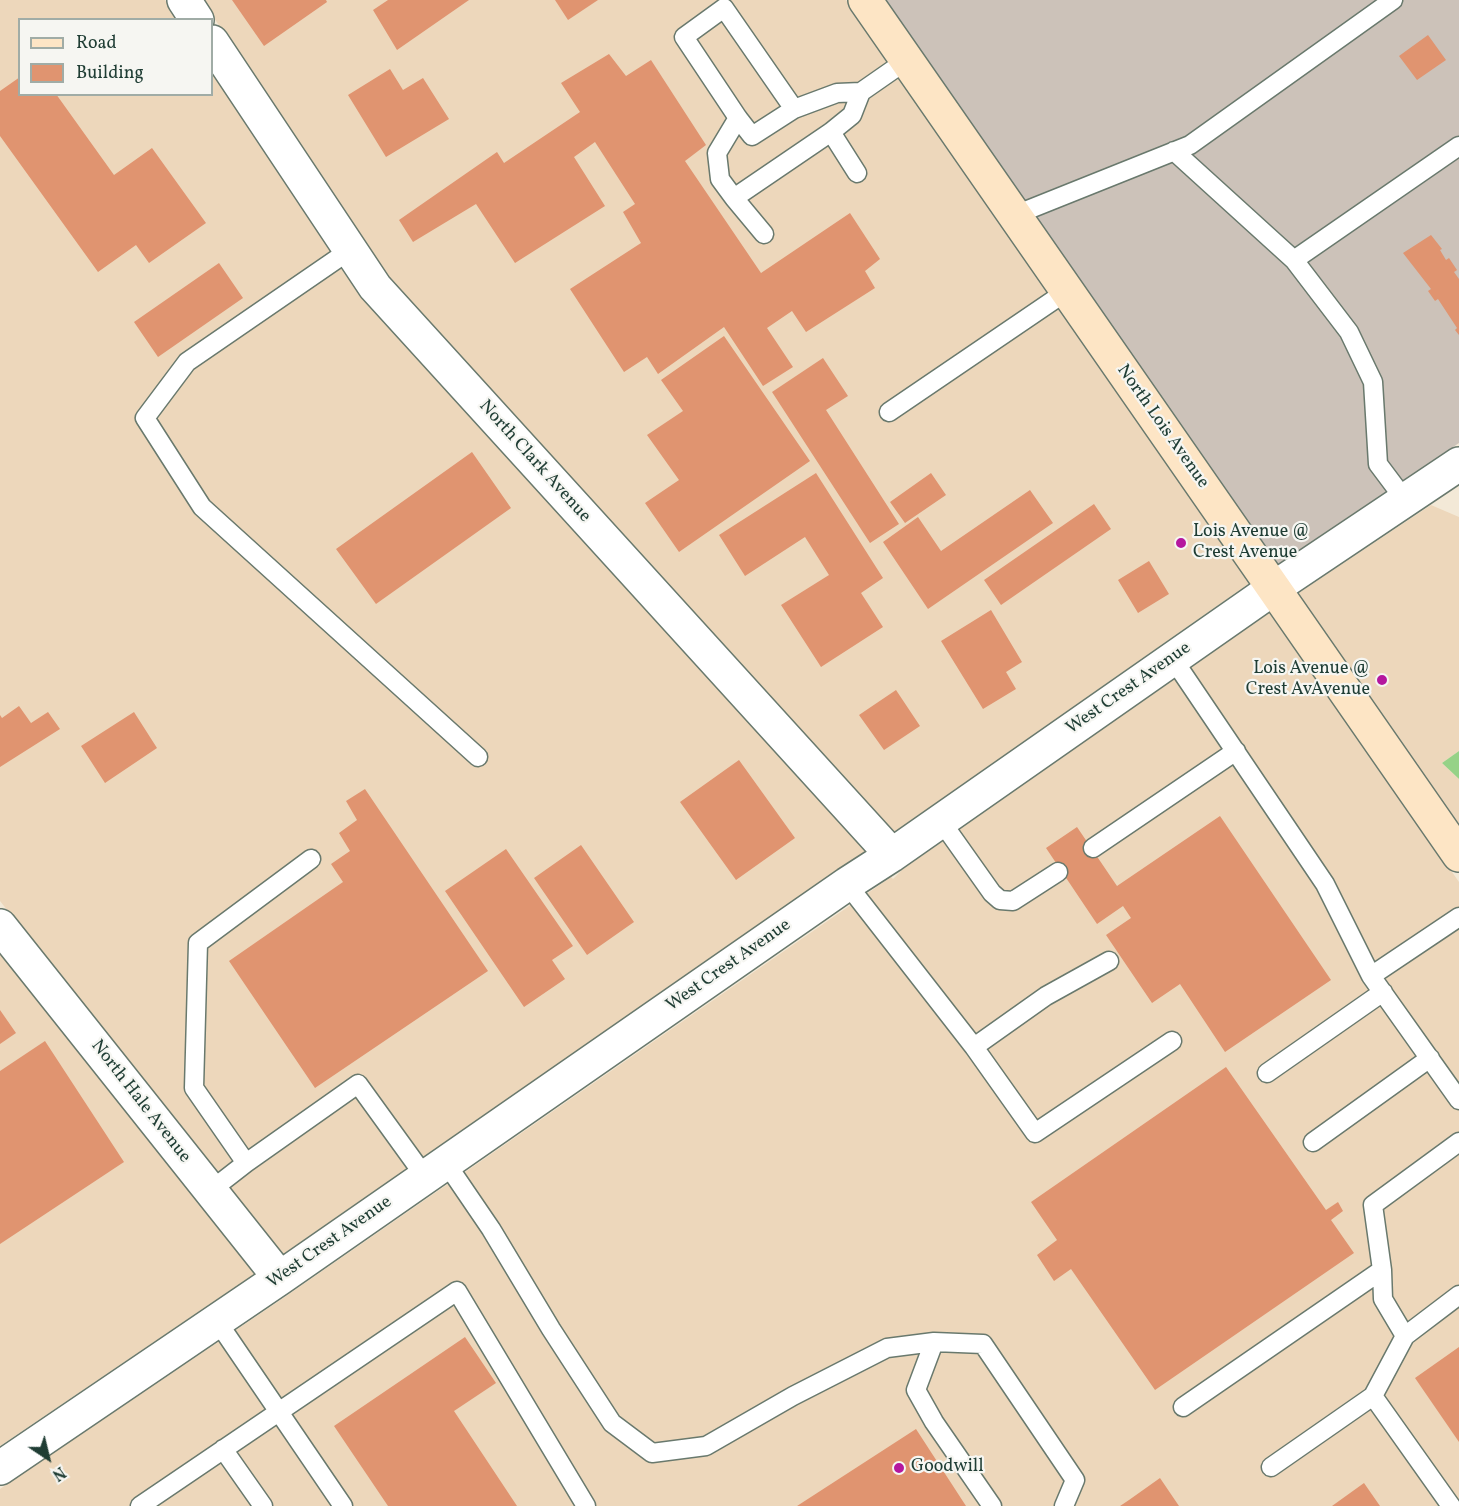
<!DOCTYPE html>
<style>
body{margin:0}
#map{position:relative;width:1459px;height:1506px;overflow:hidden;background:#f3e9d7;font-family:Vollkorn,serif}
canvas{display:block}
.legend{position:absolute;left:18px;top:18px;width:195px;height:78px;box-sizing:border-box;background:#f6f6f2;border:2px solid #a0aca6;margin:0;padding:8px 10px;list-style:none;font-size:18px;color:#1f3d34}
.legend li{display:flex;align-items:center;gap:12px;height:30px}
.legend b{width:30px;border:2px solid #a0aca6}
.north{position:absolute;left:18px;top:1428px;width:60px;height:60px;-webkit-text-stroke:4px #f6f6f2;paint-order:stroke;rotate:145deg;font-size:16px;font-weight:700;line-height:24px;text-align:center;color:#1f3d34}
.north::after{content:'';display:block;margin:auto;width:21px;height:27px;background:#1f3d34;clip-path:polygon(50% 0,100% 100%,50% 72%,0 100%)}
</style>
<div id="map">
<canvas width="1459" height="1506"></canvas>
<ul class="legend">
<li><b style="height:8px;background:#fde5c5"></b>Road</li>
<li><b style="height:16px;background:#e09470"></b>Building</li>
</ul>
<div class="north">N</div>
</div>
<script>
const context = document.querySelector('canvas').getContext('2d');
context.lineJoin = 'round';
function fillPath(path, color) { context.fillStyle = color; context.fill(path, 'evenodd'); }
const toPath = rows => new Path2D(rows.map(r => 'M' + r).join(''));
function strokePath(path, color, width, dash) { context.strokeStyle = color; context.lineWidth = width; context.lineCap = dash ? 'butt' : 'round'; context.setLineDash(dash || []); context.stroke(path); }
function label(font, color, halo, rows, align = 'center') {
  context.font = font + ' Vollkorn,serif'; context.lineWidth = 4.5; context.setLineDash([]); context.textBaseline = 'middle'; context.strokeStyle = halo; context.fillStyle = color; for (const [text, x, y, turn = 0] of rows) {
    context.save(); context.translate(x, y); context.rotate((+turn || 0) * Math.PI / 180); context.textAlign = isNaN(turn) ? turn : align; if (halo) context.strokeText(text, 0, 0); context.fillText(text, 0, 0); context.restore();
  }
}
fillPath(toPath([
 [0,0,165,0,178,19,20,20,20,94,212,94,212,70,867,851,282,1255,0,901],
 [202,0,846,0,1251,582,893,833,388,278],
 [1431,505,1459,517,1459,751,1442,763,1459,779,1459,827,1297,594],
 [1271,611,1459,882,1459,1506,0,1506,0,1489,279,1301,891,877,893,879,903,869],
 [0,951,256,1273,0,1446]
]), '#edd7bb');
fillPath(toPath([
 [884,0,1459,0,1459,443,1277,565]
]), '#ccc2b9');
fillPath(toPath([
 [1459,751,1459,779,1442,763]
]), '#96d287');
fillPath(toPath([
 [232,0,326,0,327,2,264,46],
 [388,0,469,0,397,50,373,10],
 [555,0,598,0,568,20],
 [1428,35,1446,60,1417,80,1399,56],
 [609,54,626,76,651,60,706,145,685,161,761,273,850,213,880,259,865,271,875,288,806,332,792,311,767,328,793,367,763,386,724,327,658,374,647,357,624,372,570,289,641,243,623,212,635,204,595,142,574,157,605,206,515,263,476,204,413,242,399,220,497,152,504,163,580,112,561,83],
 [390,69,403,90,423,78,449,119,386,157,348,95],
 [20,77,20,94,56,94,114,175,152,148,206,223,149,263,136,245,98,272,0,136,0,91],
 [1431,235,1442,249,1440,250,1446,260,1449,258,1457,270,1454,272,1459,279,1459,335,1455,330,1457,328,1438,299,1435,301,1428,291,1431,289,1403,253],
 [219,263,243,298,158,357,134,322],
 [724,336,810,461,679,552,645,503,679,480,647,435,683,411,661,380],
 [823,358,848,396,826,410,899,524,870,543,772,392],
 [472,452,511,508,376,604,336,549],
 [816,473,883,578,861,593,883,627,821,667,781,605,829,575,805,537,745,576,719,535],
 [931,473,946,495,905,523,890,502],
 [1030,490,1053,523,928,609,883,542,918,517,941,551],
 [1094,504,1111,529,1001,605,984,580],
 [1149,561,1169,594,1138,613,1118,580],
 [991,610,1022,662,1006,672,1016,689,983,709,941,641],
 [896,690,920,726,884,750,859,715],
 [19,706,31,723,48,712,60,729,0,767,0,715,2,718],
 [134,712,157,748,105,783,81,746],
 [739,760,795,838,736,880,680,802],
 [365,789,488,971,315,1088,229,961,343,882,331,864,350,851,339,833,357,820,346,801],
 [1220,816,1331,980,1225,1052,1180,984,1152,1003,1106,935,1131,918,1123,906,1097,924,1046,848,1077,827,1117,886],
 [581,845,634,922,587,955,534,878],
 [506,849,573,946,552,960,565,979,524,1007,445,891],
 [0,1010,16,1033,0,1044],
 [45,1041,124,1162,0,1244,0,1071],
 [1226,1067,1326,1210,1338,1202,1343,1211,1331,1220,1354,1253,1155,1390,1071,1269,1054,1281,1037,1255,1057,1240,1031,1202],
 [465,1337,496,1383,454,1411,517,1506,388,1506,334,1426],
 [1459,1347,1459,1442,1415,1378],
 [916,1429,966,1506,797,1506],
 [1160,1478,1179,1506,1120,1506,1129,1500],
 [1364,1483,1380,1506,1332,1506]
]), '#e09470');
const lane = toPath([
 [794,109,724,8,684,37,738,118,752,136,794,109,837,93,861,92,907,60],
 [738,118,717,153,720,179,734,198,831,132,852,115,861,92],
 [831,132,857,173],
 [1174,151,1294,260,1349,332,1373,382,1378,464,1405,500],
 [734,198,764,234],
 [1015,215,1190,145,1393,0],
 [350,250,187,362,145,418,202,507,478,757],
 [1294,260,1459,146],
 [889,412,1067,291],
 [1173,659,1325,884,1371,976],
 [941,821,992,893,1000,900,1013,901,1058,872],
 [1093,848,1236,751],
 [847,884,974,1047,1035,1133,1172,1041],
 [1459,917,1371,976,1459,1100],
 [974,1047,1046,996,1109,961],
 [1267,1073,1383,992],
 [1313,1142,1430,1058],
 [246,1163,358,1084,426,1178],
 [446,1163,491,1229,551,1329,612,1423,652,1453,706,1446,793,1396,887,1348,934,1342,983,1344,1075,1480,1064,1506],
 [210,1191,246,1163,194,1088,198,943,311,859],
 [1382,1270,1383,1299,1405,1336],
 [217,1321,343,1506],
 [934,1342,916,1390,934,1422,992,1506],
 [1373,1396,1451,1506],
 [1183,1407,1382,1270,1373,1205,1459,1142],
 [223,1449,263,1506],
 [1271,1467,1373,1396,1405,1336,1459,1295],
 [140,1506,457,1291,586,1506]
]);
const street = toPath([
 [184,0,197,20],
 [212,42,375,287,892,855],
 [0,926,280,1278],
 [0,1468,280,1278,847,884,892,855,1274,588,1459,464]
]);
const secondary = toPath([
 [865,0,1459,855]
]);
strokePath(lane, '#69796d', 21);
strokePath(street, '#69796d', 36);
strokePath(secondary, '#69796d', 36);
strokePath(lane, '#fff', 18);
strokePath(street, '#fff', 33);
strokePath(secondary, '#fde5c5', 33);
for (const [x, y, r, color] of [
 [1181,543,6,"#b5179e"],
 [1382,680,6,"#b5179e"],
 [899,1468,6,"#b5179e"]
]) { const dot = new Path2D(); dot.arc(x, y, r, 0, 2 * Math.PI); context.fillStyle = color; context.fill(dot); strokePath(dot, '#f6f6f2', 2); }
label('18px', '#1f3d34', '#f6f6f2', [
 ["North Lois Avenue",1162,427,55],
 ["North Clark Avenue",534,462,48],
 ["West Crest Avenue",1129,689,-35],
 ["West Crest Avenue",729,966,-35],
 ["North Hale Avenue",140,1102,52],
 ["West Crest Avenue",330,1243,-35]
]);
label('18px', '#1f3d34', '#f6f6f2', [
 ["Lois Avenue @",1193,533],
 ["Crest Avenue",1193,554],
 ["Lois Avenue @",1370,670,"right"],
 ["Crest AvAvenue",1370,691,"right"],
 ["Goodwill",911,1468]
], 'left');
</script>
